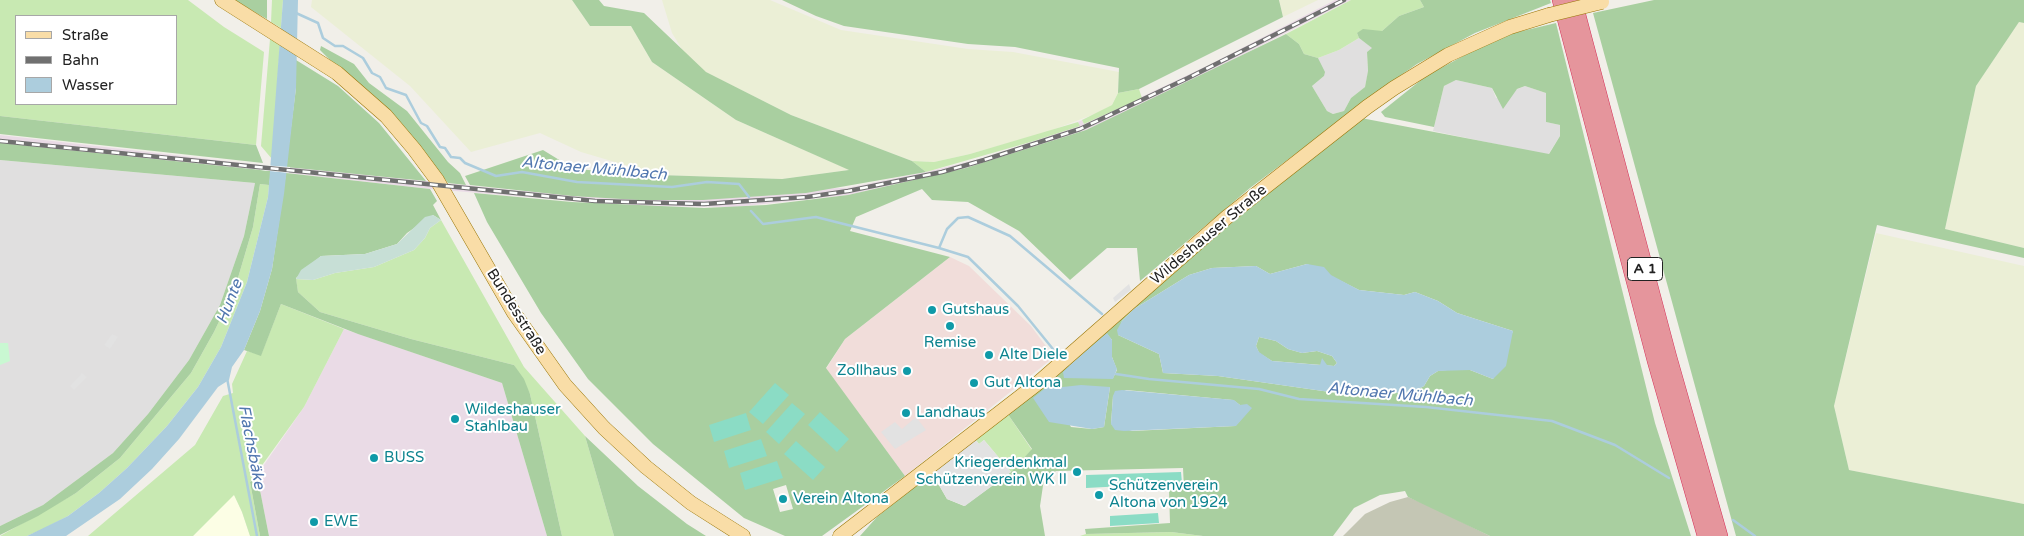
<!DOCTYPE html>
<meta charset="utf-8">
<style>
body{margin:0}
#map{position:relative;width:2024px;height:536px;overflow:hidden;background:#f1efe9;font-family:"Varela Round",sans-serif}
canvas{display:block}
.legend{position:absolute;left:15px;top:15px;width:162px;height:90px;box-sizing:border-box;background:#fff;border:1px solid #a7a7a7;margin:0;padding:6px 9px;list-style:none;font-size:15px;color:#222}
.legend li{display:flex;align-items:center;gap:10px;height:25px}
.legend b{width:25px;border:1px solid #a7a7a7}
</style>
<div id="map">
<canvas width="2024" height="536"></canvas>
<ul class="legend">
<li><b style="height:6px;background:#f9dda7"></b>Straße</li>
<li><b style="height:6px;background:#707070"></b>Bahn</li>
<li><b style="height:14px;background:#accddd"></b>Wasser</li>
</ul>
</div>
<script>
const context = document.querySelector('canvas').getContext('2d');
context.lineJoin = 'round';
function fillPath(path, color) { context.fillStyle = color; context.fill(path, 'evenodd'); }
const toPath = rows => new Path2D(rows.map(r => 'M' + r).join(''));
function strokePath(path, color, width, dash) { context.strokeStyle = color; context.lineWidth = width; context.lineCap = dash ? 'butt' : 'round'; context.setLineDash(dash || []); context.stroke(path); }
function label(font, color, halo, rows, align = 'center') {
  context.font = font + ' "Varela Round",sans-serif'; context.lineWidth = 4; context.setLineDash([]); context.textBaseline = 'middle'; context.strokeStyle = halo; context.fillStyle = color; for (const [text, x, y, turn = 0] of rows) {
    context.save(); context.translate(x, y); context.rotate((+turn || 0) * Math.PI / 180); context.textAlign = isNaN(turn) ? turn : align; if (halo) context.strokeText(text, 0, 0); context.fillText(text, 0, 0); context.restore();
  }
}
fillPath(toPath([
 [1359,38,1373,48,1367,52,1368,72,1365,87,1351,98,1344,111,1333,114,1327,111,1312,86,1324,76,1318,58,1339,50],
 [1456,80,1492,88,1496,98,1525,86,1546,93,1546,122,1560,125,1560,136,1548,155,1433,131,1444,86],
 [0,160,255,183,244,236,220,305,189,360,148,414,113,453,43,505,0,526]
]), '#e0dfdf');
fillPath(toPath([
 [950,257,969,266,1031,326,1054,357,905,476,826,369,845,339]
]), '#f1ddda');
fillPath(toPath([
 [1335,0,1351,0,1163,95,1086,130,966,168,848,195,735,207,640,206,430,189,289,173,290,167,522,191,847,188,926,172,984,158,1079,126,1078,122,1082,120,1084,124,1209,65],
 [0,135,261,165,260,170,0,143],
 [344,329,502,383,547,536,269,536,257,475,304,407]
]), '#eadbe6');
fillPath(toPath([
 [234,494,242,512,250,536,193,536]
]), '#fcfee5');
fillPath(toPath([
 [1408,497,1432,507,1490,536,1343,536,1365,514,1390,502]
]), '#c4c6b4');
fillPath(toPath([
 [312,0,572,0,590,26,631,26,652,62,736,120,850,170,782,179,659,175,581,152,540,133,471,152,410,86,311,7],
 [662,0,770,0,841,30,968,49,1013,52,1119,72,1118,93,1112,105,1100,112,1047,132,970,154,934,162,912,161,791,115,705,72,683,51,672,33],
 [1279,0,1318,0,1283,17],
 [2019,22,2024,23,2024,248,1945,229,1976,86],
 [1876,233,2024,266,2024,504,1849,470,1834,406]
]), '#ebefd6');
fillPath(toPath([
 [0,0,188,0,224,27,264,52,256,145,0,116],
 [16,16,176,16,176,104,16,104],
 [272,0,283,0,281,28,271,22],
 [1351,0,1420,0,1424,7,1399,16,1382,31,1357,33,1359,38,1339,50,1318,58,1304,54,1299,44,1286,34],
 [270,39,280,45,272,159,261,146],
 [1139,89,1142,98,1084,124,1082,120,1112,105,1118,93],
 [1078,122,1080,126,1034,141,926,172,912,161,934,162,970,154],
 [260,184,269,185,268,197,247,282,221,347,198,387,167,426,127,468,99,493,68,516,41,530,27,536,0,536,76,493,120,458,191,373,214,332,235,288,253,227],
 [441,220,524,367,585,436,614,536,562,536,530,394,514,365,411,339,320,312,298,292,296,279,313,280,335,273,374,267,414,250,425,238,430,228],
 [281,304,344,329,304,407,250,482,260,536,250,536,242,512,234,495,193,536,88,536,195,445,223,396,233,393,232,384,247,351,261,355],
 [1007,413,1032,450,1011,472,984,440,979,444,974,438],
 [1171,532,1203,536,1080,536,1086,534]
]), '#c8e9b2');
fillPath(toPath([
 [235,0,267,0,267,19,258,14],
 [572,0,599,0,604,6,644,13,706,72,791,115,912,161,926,172,806,193,703,200,639,200,572,196,470,185,465,176,543,150,574,169,659,175,782,179,849,170,736,120,652,62,631,26,590,26],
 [782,0,1279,0,1283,17,1139,89,1118,93,1119,68,1015,47,968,44,844,26,816,16],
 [1420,0,1550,0,1551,3,1475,33,1417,64,1391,82,1250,188,1140,281,1137,248,1107,248,1070,280,1019,231,968,202,932,200,922,189,856,217,850,231,950,257,845,339,826,368,905,476,822,536,785,536,744,518,653,444,588,379,541,313,487,222,474,193,572,202,704,208,766,205,848,195,966,168,1086,130,1286,34,1299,44,1304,54,1318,58,1325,72,1324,76,1312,86,1327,111,1333,114,1344,111,1351,98,1365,87,1368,71,1367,52,1372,48,1359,38,1357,33,1363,29,1382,31,1399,16,1424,7],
 [786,485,793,509,780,512,773,489],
 [1654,0,2024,0,2024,23,2019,22,1976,86,1945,229,2024,248,2024,258,1877,225,1834,406,1849,470,2024,504,2024,536,1736,536,1593,13],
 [1556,23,1655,423,1691,536,1490,536,1408,497,1405,491,1380,495,1354,508,1333,536,1203,536,1171,532,1086,534,1085,529,1170,523,1169,490,1184,489,1183,468,1056,471,1044,479,1040,506,1045,536,860,536,877,517,932,473,947,499,964,506,1011,472,1032,449,1007,413,1191,256,1361,118,1549,154,1560,136,1560,125,1546,122,1546,93,1525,86,1517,89,1503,109,1492,88,1456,80,1444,86,1434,127,1385,117,1381,112,1426,76,1482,46,1514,33],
 [1307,264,1359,290,1404,295,1415,292,1438,301,1457,313,1513,331,1493,379,1470,370,1447,370,1438,371,1430,376,1424,386,1413,392,1365,394,1350,390,1330,392,1218,376,1163,373,1159,354,1118,335,1122,321,1134,309,1189,275,1212,268,1256,266,1270,274],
 [1107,334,1112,340,1112,357,1117,370,1113,378,1099,377,1069,366],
 [1048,386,1054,388,1110,387,1104,427,1092,429,1071,427],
 [1126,390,1233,400,1240,405,1242,418,1235,426,1132,431,1111,424,1113,396],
 [321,46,354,64,369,83,407,111,448,162,460,173,466,185,448,183,403,125,372,94,330,60,320,50],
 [296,60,338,86,379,123,426,181,286,167,296,88],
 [0,116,256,145,263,163,0,134],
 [0,143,271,171,269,185,260,184,253,227,235,288,214,332,191,373,120,458,76,493,38,516,0,535,0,526,43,505,113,453,148,414,189,360,220,305,244,236,255,183,0,160],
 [286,173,430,189,437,201,433,205,441,220,433,215,407,233,397,244,365,254,321,256,296,278,298,292,320,312,411,339,514,365,524,379,530,394,562,536,547,536,502,383,358,334,281,304,261,356,244,350,260,311,272,269],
 [1259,337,1276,341,1288,349,1302,353,1317,351,1332,356,1337,363,1334,366,1272,361,1259,353,1256,346],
 [585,436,638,486,687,524,706,536,614,536],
 [257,475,268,531,269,536,260,536,250,482]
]), '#a9cfa0');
fillPath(toPath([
 [433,215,441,220,430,228,425,238,414,250,374,267,335,273,313,280,296,279,301,270,321,256,365,254,397,244,425,217]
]), '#c7dfd6');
fillPath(toPath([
 [0,343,8,343,10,361,0,365]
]), '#c9f8d2');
fillPath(toPath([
 [775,383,789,395,763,424,749,412],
 [792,403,805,414,779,444,766,432],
 [820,412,849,439,837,452,808,425],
 [746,413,751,430,714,442,709,425],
 [761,439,767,456,729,468,724,451],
 [796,441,825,467,813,480,784,454],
 [777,461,783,478,745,490,740,473],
 [1181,472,1182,483,1086,488,1086,475],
 [1158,513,1159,523,1110,526,1110,516]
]), '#8bdcc5');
fillPath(toPath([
 [1129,284,1131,290,1115,302,1113,298],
 [112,334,118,337,110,349,104,345],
 [82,373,87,377,74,390,70,386],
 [916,417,926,430,895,449,881,432,895,422,902,429],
 [974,438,979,444,984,440,1011,472,965,506,947,499,932,473]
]), '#e2e2e2');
fillPath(toPath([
 [283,0,298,0,296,88,284,194,272,269,260,311,244,350,232,367,229,380,218,387,179,439,152,469,120,499,66,536,27,536,68,516,99,493,127,468,167,426,198,387,221,347,247,282,268,197],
 [1307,264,1324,267,1331,275,1359,290,1404,295,1415,292,1438,301,1457,313,1513,331,1506,366,1493,379,1470,370,1438,371,1430,376,1424,386,1413,392,1365,394,1350,390,1330,392,1218,376,1163,373,1159,354,1118,335,1117,330,1122,321,1134,309,1189,275,1212,268,1256,266,1270,274],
 [1259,337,1276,341,1288,349,1302,353,1317,351,1332,356,1337,363,1334,366,1327,365,1322,358,1320,365,1272,361,1259,352,1256,346],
 [1107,333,1112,340,1112,357,1117,369,1113,379,1064,378,1063,372,1069,366],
 [1081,385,1110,387,1104,427,1092,429,1049,422,1033,398,1048,386,1054,388],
 [1122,390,1234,400,1240,405,1247,404,1252,408,1236,426,1124,431,1115,430,1111,424,1113,396,1115,391]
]), '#accddd');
fillPath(toPath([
 [261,165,290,167,289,173,260,170]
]), '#fff');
strokePath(toPath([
 [296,13,318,23,323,38,335,46,343,46,363,58,372,73,380,77,386,88,406,95,421,123,427,126,440,147,445,148,451,157,460,158,465,163,496,176,522,172,577,182,672,187,707,182,739,184,749,197],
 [751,211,763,224,816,217,939,248,947,229,958,218,968,217,1010,236,1102,314],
 [939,248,968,257,1018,306,1057,354],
 [1116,374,1149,379,1259,389,1299,399,1426,407,1552,421,1615,445,1669,478],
 [227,378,257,536],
 [1733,520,1755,536]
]), '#accddd', 2.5);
const major = toPath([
 [222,0,337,73,386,116,414,149,437,180,514,313,565,385,604,428,646,467,691,503,743,536],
 [840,536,1038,383,1227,217,1367,107,1394,88,1448,55,1510,27,1549,15]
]);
const highway = toPath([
 [1560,0,1655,361,1705,536],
 [1574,0,1669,357,1720,536]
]);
strokePath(major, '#997606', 15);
strokePath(highway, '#d53059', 16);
strokePath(major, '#f9dda7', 14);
strokePath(highway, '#e5959c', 15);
const rail = toPath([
 [0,141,595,201,704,204,807,197,848,191,942,172,984,160,1080,129,1188,78,1344,0]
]);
strokePath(rail, '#707070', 4.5);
strokePath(rail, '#fff', 2.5, [8]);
const majorBridge = toPath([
 [1549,15,1602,2]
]);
strokePath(majorBridge, '#997606', 15, []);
strokePath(majorBridge, '#f9dda7', 14);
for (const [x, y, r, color] of [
 [932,310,5,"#0f9aa8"],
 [950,326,5,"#0f9aa8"],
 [989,355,5,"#0f9aa8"],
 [907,371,5,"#0f9aa8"],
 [974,383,5,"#0f9aa8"],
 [906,413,5,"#0f9aa8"],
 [455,419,5,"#0f9aa8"],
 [374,458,5,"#0f9aa8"],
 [1077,472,5,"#0f9aa8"],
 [1099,495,5,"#0f9aa8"],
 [783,499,5,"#0f9aa8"],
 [314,522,5,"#0f9aa8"]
]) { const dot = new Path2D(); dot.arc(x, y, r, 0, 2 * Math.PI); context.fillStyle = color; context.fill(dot); strokePath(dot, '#fff', 2); }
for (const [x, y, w] of [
 [1645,269,35]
]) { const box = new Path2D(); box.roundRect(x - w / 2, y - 11.5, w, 23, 4); context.fillStyle = '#fff'; context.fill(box); strokePath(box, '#222', 1); }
label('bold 14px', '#222', null, [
 ["A 1",1645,269]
]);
label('15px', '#222', '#fff', [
 ["Wildeshauser Straße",1209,235,-40],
 ["Bundesstraße",516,312,58]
]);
label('15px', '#0d838f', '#fff', [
 ["Gutshaus",942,310],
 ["Remise",950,343,"center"],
 ["Alte Diele",999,355],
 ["Zollhaus",897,371,"right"],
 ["Gut Altona",984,383],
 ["Wildeshauser",465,410],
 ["Stahlbau",465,427],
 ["Landhaus",916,413],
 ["BUSS",384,458],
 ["Kriegerdenkmal",1067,463,"right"],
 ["Schützenverein WK II",1067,480,"right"],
 ["Schützenverein",1109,486],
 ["Altona von 1924",1109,503],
 ["Verein Altona",793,499],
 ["EWE",324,522]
], 'left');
label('italic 16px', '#5177af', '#fff', [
 ["Altonaer Mühlbach",594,169,5],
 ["Hunte",230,302,-69],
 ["Altonaer Mühlbach",1400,395,5],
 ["Flachsbäke",251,447,79]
]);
</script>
